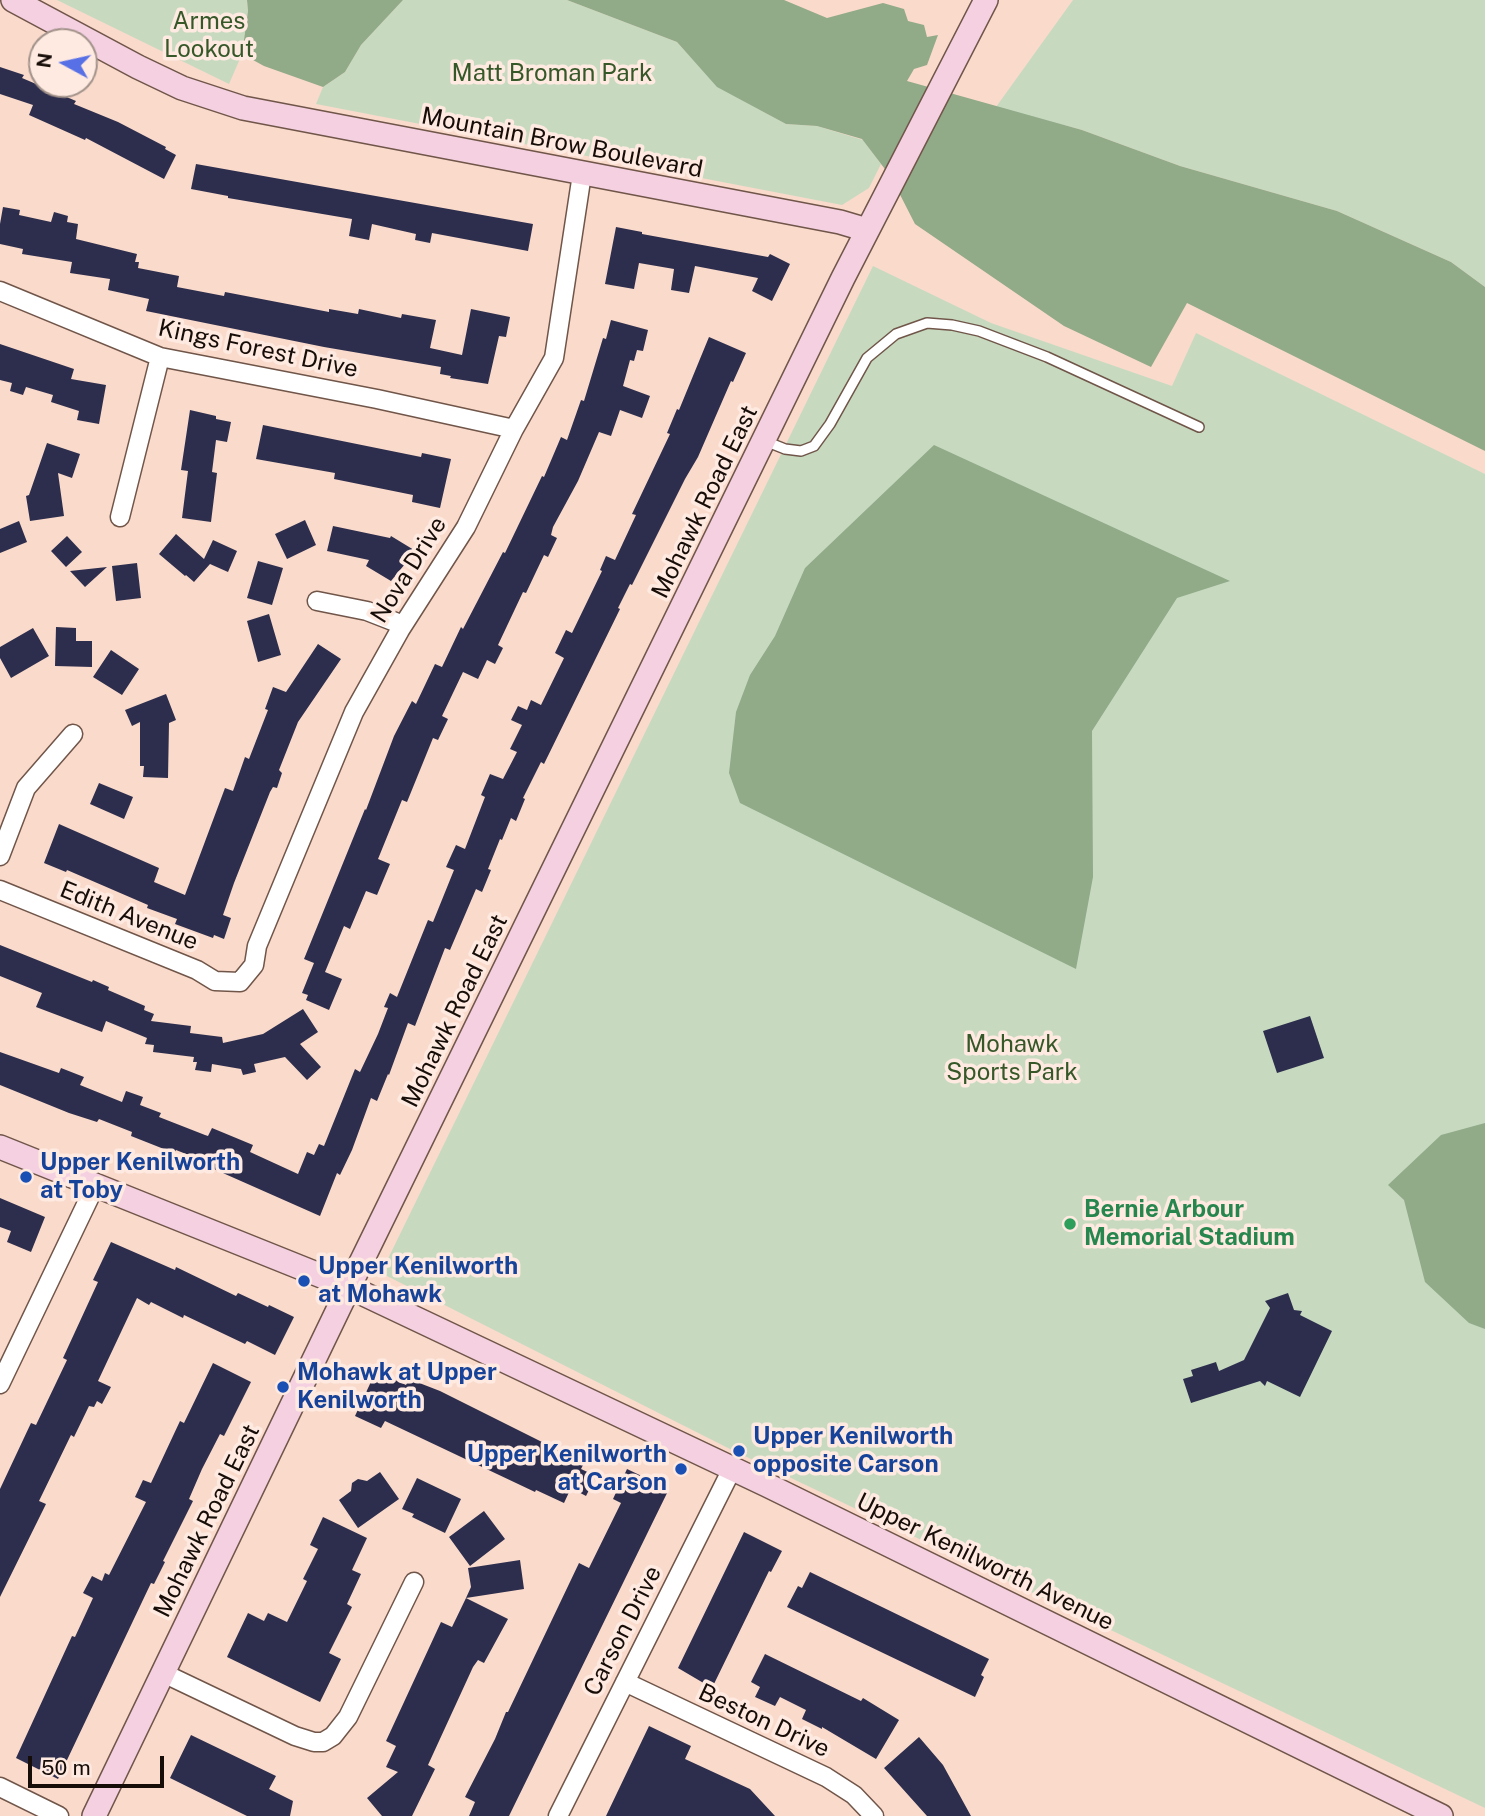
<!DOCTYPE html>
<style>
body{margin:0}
#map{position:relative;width:1485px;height:1816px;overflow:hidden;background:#fadacb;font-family:"Public Sans",sans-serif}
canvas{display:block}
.north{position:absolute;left:28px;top:28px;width:70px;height:70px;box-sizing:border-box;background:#feeae1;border:2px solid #a2928a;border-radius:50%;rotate:278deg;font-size:19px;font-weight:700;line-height:28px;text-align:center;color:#170d08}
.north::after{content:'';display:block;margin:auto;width:24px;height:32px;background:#5870e6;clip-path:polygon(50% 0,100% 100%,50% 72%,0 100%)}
.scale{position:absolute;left:28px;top:1756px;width:136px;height:32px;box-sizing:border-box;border:4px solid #170d08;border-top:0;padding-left:9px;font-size:21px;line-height:24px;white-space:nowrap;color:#170d08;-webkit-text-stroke:5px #feeae1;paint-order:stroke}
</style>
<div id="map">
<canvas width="1485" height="1816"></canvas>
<div class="north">N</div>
<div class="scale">50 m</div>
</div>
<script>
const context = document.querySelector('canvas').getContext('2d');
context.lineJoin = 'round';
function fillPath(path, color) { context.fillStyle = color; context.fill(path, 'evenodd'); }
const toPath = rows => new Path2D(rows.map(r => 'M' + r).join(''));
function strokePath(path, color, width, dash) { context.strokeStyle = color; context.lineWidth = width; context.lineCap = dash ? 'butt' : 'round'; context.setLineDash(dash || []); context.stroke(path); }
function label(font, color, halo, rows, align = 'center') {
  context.font = font + ' "Public Sans",sans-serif'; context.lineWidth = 7; context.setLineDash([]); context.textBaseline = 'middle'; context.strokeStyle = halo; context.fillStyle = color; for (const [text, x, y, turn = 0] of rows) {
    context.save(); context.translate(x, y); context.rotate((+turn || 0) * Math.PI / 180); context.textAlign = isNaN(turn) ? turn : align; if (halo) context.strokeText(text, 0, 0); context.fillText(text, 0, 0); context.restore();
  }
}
fillPath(toPath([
 [57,0,247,0,248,11,242,54,229,84],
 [403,0,567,0,677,42,718,87,786,124,817,126,863,140,881,164,869,188,842,205,316,104,323,87,345,72,361,45],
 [1073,0,1485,0,1485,287,1451,262,1337,211,1180,166,1082,130,996,107],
 [873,266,991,323,1172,386,1196,333,1485,474,1485,1808,730,1449,381,1273]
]), '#c7dac0');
fillPath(toPath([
 [247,0,403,0,361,45,345,72,323,87,264,66,242,54,248,11],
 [567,0,784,0,827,18,883,3,904,9,908,21,924,25,927,37,938,35,927,65,914,69,907,81,1082,130,1180,166,1337,211,1451,262,1485,287,1485,451,1187,303,1151,367,1064,326,915,224,891,177,862,139,817,126,786,124,717,87,677,42],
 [934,445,1230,581,1177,598,1092,731,1093,877,1076,969,740,803,729,773,736,712,750,675,775,636,805,568],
 [1485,1123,1485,1329,1469,1323,1425,1282,1404,1200,1388,1185,1441,1135]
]), '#91aa88');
fillPath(toPath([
 [0,67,24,75,22,78,76,101,74,104,118,122,166,147,165,149,176,155,164,179,86,138,85,140,29,115,33,105,0,94],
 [196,164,533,224,528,251,432,233,430,243,415,240,416,234,372,224,369,240,349,236,352,219,228,198,228,196,191,189],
 [3,207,20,210,19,215,51,222,54,212,68,216,67,222,78,224,76,239,137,254,135,262,139,262,138,268,179,276,177,287,224,296,225,292,329,312,329,309,358,314,359,309,401,318,402,314,436,320,430,348,462,355,471,309,510,317,506,337,499,336,488,384,450,378,451,376,440,374,441,367,324,347,146,311,149,299,108,290,110,279,70,273,72,262,22,254,23,249,0,244,0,224],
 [616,227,642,232,642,234,768,257,770,254,790,264,772,301,752,291,758,278,695,266,689,293,671,290,674,269,639,263,634,289,605,284],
 [611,320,648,330,643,351,637,350,634,361,630,360,623,386,650,396,642,418,620,410,611,436,599,432,578,481,553,527,551,535,557,538,548,557,544,555,526,593,523,592,498,645,503,648,495,664,487,660,478,679,463,672,442,716,448,719,438,740,433,738,407,802,402,800,378,859,390,864,377,895,366,891,350,929,344,926,325,972,342,979,329,1010,306,1000,308,995,302,993,314,963,304,959,365,809,366,810,394,736,412,701,416,704,435,664,442,667,461,627,463,629,503,552,505,553,542,476,544,477,561,437,567,440,581,400,584,401,603,338,606,339],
 [709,337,746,353,733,382,731,381,698,457,685,479,632,585,630,584,618,608,620,609,544,764,541,762,523,798,525,799,516,821,511,818,502,840,500,839,488,869,491,870,482,892,476,889,450,950,445,948,415,1026,408,1023,389,1075,388,1074,377,1101,371,1098,352,1150,340,1175,337,1173,320,1216,207,1166,209,1163,176,1150,174,1153,131,1136,132,1132,99,1119,97,1122,69,1113,0,1085,0,1052,59,1073,61,1068,84,1077,80,1085,122,1102,126,1091,143,1097,140,1105,161,1113,159,1117,205,1135,208,1136,212,1128,253,1145,250,1152,298,1174,307,1152,314,1155,319,1144,324,1146,355,1069,360,1072,378,1034,388,1008,384,1007,390,993,397,997,428,920,433,922,454,870,446,867,456,845,465,849,485,797,481,795,490,774,503,779,517,752,510,749,522,725,511,720,518,706,527,710,531,700,541,705,564,658,555,653,566,630,572,633,602,571,600,570,606,556,615,560,636,515,632,514,670,434,667,433,677,409,679,410],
 [0,344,74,369,71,379,106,385,99,424,77,420,79,411,51,402,53,395,26,387,23,395,10,391,12,383,0,380],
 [190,410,216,416,216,419,231,422,227,442,216,440,212,472,217,473,211,522,182,518,188,471,181,470],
 [263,425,421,457,422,453,451,459,440,508,412,502,413,495,334,479,335,473,256,459],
 [47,443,80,454,72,478,58,473,64,516,30,521,26,496,29,495],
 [305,520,316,545,287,559,275,534],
 [19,521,27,542,0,553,0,529],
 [333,526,390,538,391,536,414,550,414,553,391,581,366,566,369,560,327,551],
 [176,534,204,559,213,540,237,551,228,572,210,564,194,582,186,575,185,576,159,554],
 [67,536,82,552,66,567,51,551],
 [258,561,283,568,272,605,247,598],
 [137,563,141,598,116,601,112,566],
 [107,567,85,587,70,571],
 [269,614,281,655,258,662,247,621],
 [56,627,76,628,76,641,92,641,92,667,55,666],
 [33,628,49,656,11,678,0,658,0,647],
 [318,644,341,659,298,722,279,770,282,773,277,788,273,787,270,792,234,883,223,915,231,918,224,939,214,935,213,938,175,924,177,919,147,908,148,905,67,870,66,872,44,863,59,824,159,868,154,882,185,895,225,788,233,791,245,757,249,759,268,710,265,709,273,687,286,692],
 [111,650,139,669,122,695,93,677],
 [166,694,176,720,169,723,168,778,143,777,144,766,140,766,140,722,132,726,125,710],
 [99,783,133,797,124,819,90,804],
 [0,945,92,982,93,980,109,987,108,990,145,1006,144,1010,154,1014,151,1021,191,1026,190,1033,222,1037,223,1043,263,1034,303,1009,318,1032,300,1044,321,1067,307,1080,285,1057,254,1064,256,1072,243,1075,241,1069,212,1064,211,1072,195,1070,197,1062,193,1062,194,1057,153,1052,154,1045,145,1044,147,1038,106,1021,102,1032,36,1007,42,993,0,976],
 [1310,1016,1324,1058,1277,1073,1263,1031],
 [0,1198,45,1217,31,1252,7,1242,11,1231,0,1227],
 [111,1242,175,1270,176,1267,236,1296,238,1293,268,1307,269,1305,294,1317,275,1355,247,1341,245,1344,184,1315,183,1318,151,1302,149,1305,137,1298,98,1381,111,1387,102,1404,97,1401,94,1407,89,1406,74,1437,71,1435,39,1501,46,1504,0,1597,0,1489,31,1423,36,1425,67,1360,63,1358,98,1282,93,1280],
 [1288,1293,1294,1310,1302,1311,1300,1315,1332,1331,1300,1397,1267,1381,1265,1386,1260,1381,1191,1403,1183,1379,1193,1376,1191,1370,1216,1362,1219,1371,1244,1360,1270,1308,1265,1301],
 [213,1363,251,1382,224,1436,220,1434,202,1469,189,1499,193,1501,163,1561,165,1562,154,1584,151,1583,58,1779,16,1758,72,1636,75,1637,93,1598,83,1593,92,1576,102,1581,105,1573,109,1575,146,1502,135,1497,143,1480,151,1483,180,1421,184,1423],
 [376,1371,406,1385,409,1379,440,1391,584,1463,581,1469,596,1476,586,1496,571,1488,564,1503,536,1490,535,1492,385,1421,381,1428,355,1416],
 [627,1469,669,1489,509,1816,469,1816,475,1802,465,1797,495,1739,506,1712,508,1712,579,1563,589,1568,621,1503,613,1499],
 [380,1472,399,1499,358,1528,339,1500,351,1491,352,1483,358,1479,367,1481],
 [417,1478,461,1499,445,1533,412,1517,414,1514,402,1509],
 [484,1511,505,1539,470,1566,449,1537],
 [323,1517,367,1538,352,1570,361,1574,347,1604,352,1607,329,1653,341,1659,320,1702,227,1657,248,1613,264,1621,268,1613,287,1622,307,1581,303,1579,318,1549,310,1545],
 [744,1532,782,1551,771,1572,769,1571,712,1688,678,1668],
 [520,1560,524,1589,466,1598,471,1587,468,1568],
 [810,1572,989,1659,981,1675,984,1677,975,1697,787,1607,798,1586,802,1588],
 [466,1598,508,1619,484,1663,478,1660,473,1667,428,1765,435,1769,412,1816,382,1816,367,1798,398,1772,386,1767,396,1746,386,1741,441,1622,452,1627],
 [765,1654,861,1701,863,1698,899,1720,876,1759,822,1727,822,1729,802,1719,806,1710,780,1697,775,1706,755,1697,760,1687,751,1682],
 [649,1726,691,1746,685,1759,750,1789,775,1816,606,1816],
 [191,1735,276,1776,269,1789,293,1801,290,1816,247,1816,170,1778],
 [919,1737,943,1765,971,1816,927,1816,884,1768]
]), '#2d2e4d');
const lane = toPath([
 [765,441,785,449,801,451,814,446,830,424,867,358,896,334,927,323,952,325,979,331,1047,357,1199,427]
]);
const street = toPath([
 [0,291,160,357,377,399,514,429],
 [120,517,160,357],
 [317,601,367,611,403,625],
 [0,856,26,788,73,734],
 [0,890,197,970,215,981,240,982,254,965,257,946,354,712,400,630,466,527,514,429,554,358,582,174],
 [0,1384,95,1186],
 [163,1673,295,1736,314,1742,323,1742,333,1736,348,1717,414,1582],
 [625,1682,826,1777,854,1795,874,1816],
 [0,1787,59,1816],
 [558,1816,732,1469]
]);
const secondary = toPath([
 [13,0,138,67,182,88,243,108,840,222,867,230],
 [0,1147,349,1287,767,1485,1441,1816],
 [94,1816,349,1287,843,278,986,0]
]);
strokePath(lane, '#705549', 12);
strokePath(street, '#705549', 21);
strokePath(secondary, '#705549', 26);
strokePath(lane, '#fff', 9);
strokePath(street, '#fff', 18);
strokePath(secondary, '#f4d0e1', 23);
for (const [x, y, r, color] of [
 [26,1177,7,"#1a4fb4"],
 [1070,1224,7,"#2e9e5b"],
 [304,1281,7,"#1a4fb4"],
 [283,1387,7,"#1a4fb4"],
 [739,1451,7,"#1a4fb4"],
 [681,1469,7,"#1a4fb4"]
]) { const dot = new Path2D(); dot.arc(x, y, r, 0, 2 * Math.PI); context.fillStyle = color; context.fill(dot); strokePath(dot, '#feeae1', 2.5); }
label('24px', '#365829', '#feeae1', [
 ["Armes",209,22],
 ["Lookout",209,50],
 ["Matt Broman Park",552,74],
 ["Mohawk",1012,1045],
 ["Sports Park",1012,1073]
]);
label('24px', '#170d08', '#feeae1', [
 ["Mountain Brow Boulevard",562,143,11],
 ["Kings Forest Drive",258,349,12],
 ["Mohawk Road East",705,502,-64],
 ["Nova Drive",409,570,-58],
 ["Edith Avenue",129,916,22],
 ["Mohawk Road East",455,1011,-64],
 ["Mohawk Road East",207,1521,-64],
 ["Upper Kenilworth Avenue",985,1562,26],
 ["Carson Drive",623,1631,-63],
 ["Beston Drive",764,1721,25]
]);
label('bold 24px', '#164399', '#feeae1', [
 ["Upper Kenilworth",40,1163],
 ["at Toby",40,1191],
 ["Upper Kenilworth",318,1267],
 ["at Mohawk",318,1295],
 ["Mohawk at Upper",297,1373],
 ["Kenilworth",297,1401],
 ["Upper Kenilworth",753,1437],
 ["opposite Carson",753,1465],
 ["Upper Kenilworth",667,1455,"right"],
 ["at Carson",667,1483,"right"]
], 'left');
label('bold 24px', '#27864d', '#feeae1', [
 ["Bernie Arbour",1084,1210],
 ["Memorial Stadium",1084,1238]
], 'left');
</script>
